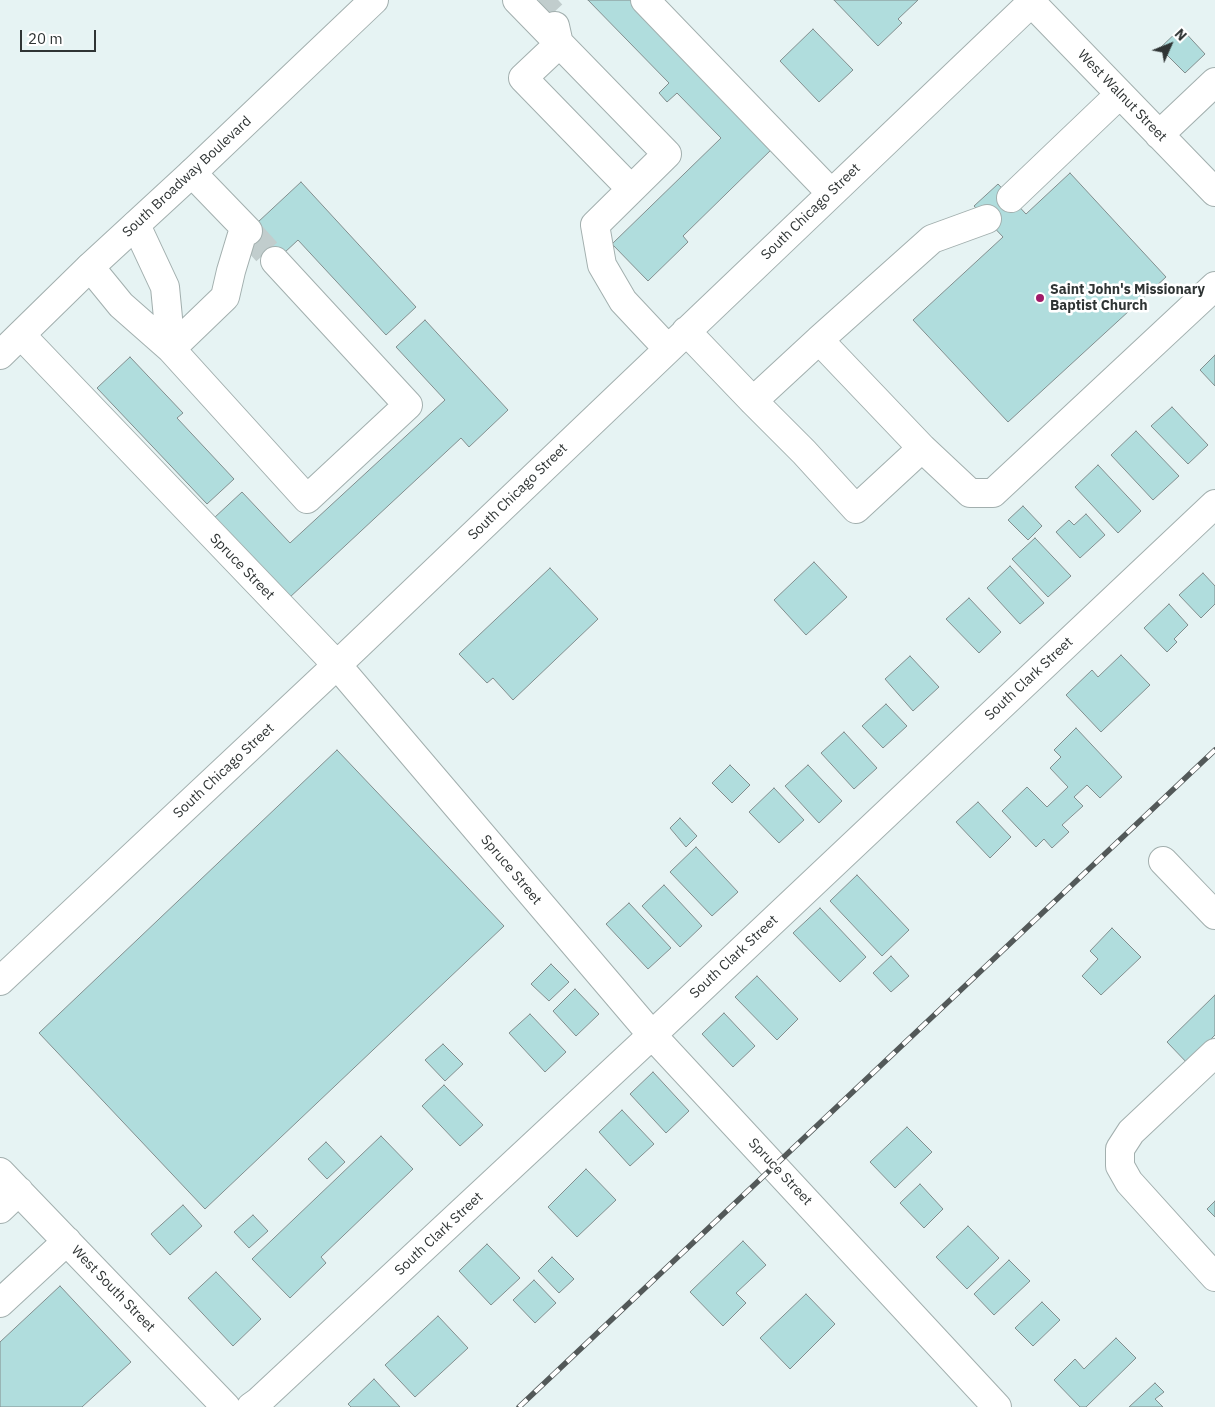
<!DOCTYPE html>
<style>
body{margin:0}
#map{position:relative;width:1215px;height:1407px;overflow:hidden;background:#e6f3f3;font-family:"IBM Plex Sans",sans-serif}
canvas{display:block}
.north{position:absolute;left:1145px;top:20px;width:50px;height:50px;-webkit-text-stroke:4px #fff;paint-order:stroke;rotate:46deg;font-size:14px;font-weight:700;line-height:20px;text-align:center;color:#2f3434}
.north::after{content:'';display:block;margin:auto;width:18px;height:22px;background:#2f3434;clip-path:polygon(50% 0,100% 100%,50% 72%,0 100%)}
.scale{position:absolute;left:20px;top:30px;width:76px;height:22px;box-sizing:border-box;border:2px solid #2f3434;border-top:0;padding-left:6px;font-size:15px;line-height:18px;white-space:nowrap;color:#2f3434;-webkit-text-stroke:4px #fff;paint-order:stroke}
</style>
<div id="map">
<canvas width="1215" height="1407"></canvas>
<div class="north">N</div>
<div class="scale">20 m</div>
</div>
<script>
const context = document.querySelector('canvas').getContext('2d');
context.lineJoin = 'round';
function fillPath(path, color) { context.fillStyle = color; context.fill(path, 'evenodd'); }
const toPath = rows => new Path2D(rows.map(r => 'M' + r).join(''));
function strokePath(path, color, width, dash) { context.strokeStyle = color; context.lineWidth = width; context.lineCap = dash ? 'butt' : 'round'; context.setLineDash(dash || []); context.stroke(path); }
function label(font, color, halo, rows, align = 'center') {
  context.font = font + ' "IBM Plex Sans",sans-serif'; context.lineWidth = 5; context.setLineDash([]); context.textBaseline = 'middle'; context.strokeStyle = halo; context.fillStyle = color; for (const [text, x, y, turn = 0] of rows) {
    context.save(); context.translate(x, y); context.rotate((+turn || 0) * Math.PI / 180); context.textAlign = isNaN(turn) ? turn : align; if (halo) context.strokeText(text, 0, 0); context.fillText(text, 0, 0); context.restore();
  }
}
const building = toPath([
 [588,0,631,0,774,147,683,236,688,242,648,281,612,244,721,138,677,93,667,102,659,93,669,83,588,0],
 [834,0,918,0,898,19,902,23,878,46,834,0],
 [1181,28,1205,54,1185,73,1160,48,1181,28],
 [813,29,853,70,819,102,780,61,813,29],
 [1070,173,1166,277,1008,422,913,320,1003,237,974,206,998,184,1026,214,1070,173],
 [301,182,416,307,386,335,298,240,270,266,243,236,301,182],
 [425,320,508,410,469,447,461,438,289,598,214,518,242,492,290,543,445,400,396,347,425,320],
 [1215,355,1215,386,1200,370,1215,355],
 [130,357,183,413,177,418,234,479,207,504,97,388,130,357],
 [1172,407,1208,445,1188,464,1151,426,1172,407],
 [1136,431,1179,476,1153,500,1111,455,1136,431],
 [1098,465,1141,511,1118,533,1075,487,1098,465],
 [1023,506,1042,526,1028,540,1008,520,1023,506],
 [1086,514,1105,535,1080,558,1056,532,1069,520,1074,525,1086,514],
 [1035,538,1071,576,1048,597,1012,559,1035,538],
 [814,562,847,597,806,635,774,600,814,562],
 [1010,566,1044,603,1020,624,987,588,1010,566],
 [550,568,598,619,513,700,493,678,487,683,459,654,550,568],
 [1203,573,1215,586,1215,604,1201,618,1179,595,1203,573],
 [969,598,1001,632,979,653,946,619,969,598],
 [1169,604,1188,625,1174,639,1177,642,1167,652,1144,628,1169,604],
 [1121,655,1150,685,1101,732,1066,695,1092,670,1098,677,1121,655],
 [910,656,939,687,913,711,885,679,910,656],
 [886,704,907,726,883,748,862,726,886,704],
 [1076,728,1122,777,1100,798,1087,785,1074,797,1083,806,1062,825,1069,832,1052,848,1044,839,1036,847,1002,811,1027,787,1047,807,1068,787,1050,768,1061,757,1054,750,1076,728],
 [844,732,877,768,854,789,821,753,844,732],
 [337,750,504,926,205,1209,39,1033,337,750],
 [730,765,750,785,732,803,712,783,730,765],
 [808,765,842,801,819,823,785,786,808,765],
 [774,788,804,820,779,843,749,812,774,788],
 [978,802,1011,837,990,858,956,822,978,802],
 [680,818,697,836,686,847,670,828,680,818],
 [696,847,738,892,712,916,670,872,696,847],
 [857,875,909,930,882,956,830,901,857,875],
 [664,885,702,926,680,947,642,906,664,885],
 [629,903,671,948,648,969,606,924,629,903],
 [820,908,866,957,840,982,793,933,820,908],
 [1112,928,1141,957,1101,995,1082,976,1098,959,1090,951,1112,928],
 [891,956,909,976,891,992,873,973,891,956],
 [551,964,569,982,549,1001,531,984,551,964],
 [757,976,798,1019,777,1040,735,997,757,976],
 [575,989,599,1014,576,1036,553,1011,575,989],
 [1215,995,1215,1035,1209,1041,1191,1067,1167,1042,1215,995],
 [724,1013,755,1046,733,1067,702,1034,724,1013],
 [530,1014,566,1052,545,1072,509,1033,530,1014],
 [443,1044,463,1064,445,1081,425,1060,443,1044],
 [653,1072,689,1111,666,1133,630,1094,653,1072],
 [444,1085,483,1125,460,1146,422,1106,444,1085],
 [622,1110,654,1144,630,1166,599,1132,622,1110],
 [907,1127,932,1152,895,1188,870,1162,907,1127],
 [381,1136,413,1169,321,1257,326,1263,290,1298,252,1259,381,1136],
 [326,1142,345,1162,327,1179,308,1159,326,1142],
 [586,1169,616,1200,577,1237,548,1207,586,1169],
 [920,1184,943,1209,924,1228,900,1203,920,1184],
 [1215,1201,1215,1217,1207,1209,1215,1201],
 [183,1205,202,1226,170,1255,151,1234,183,1205],
 [253,1215,268,1231,249,1248,234,1232,253,1215],
 [968,1226,999,1258,967,1289,936,1257,968,1226],
 [743,1241,766,1265,736,1293,746,1303,723,1326,690,1292,743,1241],
 [487,1244,520,1278,491,1305,459,1271,487,1244],
 [552,1257,574,1279,559,1293,538,1271,552,1257],
 [1009,1260,1030,1281,994,1315,974,1294,1009,1260],
 [216,1272,261,1319,233,1346,188,1298,216,1272],
 [534,1280,556,1303,535,1323,513,1300,534,1280],
 [60,1286,131,1362,82,1407,0,1407,0,1342,60,1286],
 [806,1294,835,1324,790,1369,760,1338,806,1294],
 [1042,1302,1060,1320,1033,1346,1015,1328,1042,1302],
 [438,1316,468,1348,415,1397,385,1365,438,1316],
 [1116,1338,1136,1358,1086,1407,1080,1407,1054,1380,1075,1359,1084,1369,1116,1338],
 [374,1379,400,1407,351,1407,348,1404,374,1379],
 [1155,1383,1164,1392,1155,1399,1163,1407,1129,1407,1155,1383]
]);
fillPath(building, '#b0dddd');
strokePath(building, '#828e8e', 1);
strokePath(toPath([
 [539,0,552,14],
 [248,231,275,261]
]), '#c1cdcd', 28, [28, 14]);
const minor = toPath([
 [517,0,667,154,595,225,602,265,623,301,668,349],
 [645,0,831,193],
 [1029,0,1215,192],
 [555,26,559,44,523,78,631,189],
 [1159,135,1215,82],
 [192,173,248,231],
 [1011,198,1120,94],
 [136,225,165,287,171,349],
 [90,267,121,305,171,349,307,499,408,405,275,261],
 [686,331,753,401,804,452,856,509,922,448,970,493,993,493,1215,286],
 [21,335,337,665,652,1035,997,1407],
 [819,340,932,239,987,219],
 [171,349,225,297,231,271,244,228],
 [753,401,819,340,922,448],
 [1163,861,1215,915],
 [0,981,337,665,1031,3,1031,0],
 [1215,1053,1131,1132,1120,1149,1120,1166,1129,1182,1215,1277],
 [0,1172,226,1407],
 [0,1209,19,1191],
 [0,1303,67,1241],
 [251,1407,258,1402,652,1035,1215,504]
]);
const major = toPath([
 [0,355,90,267,192,173,374,0]
]);
strokePath(minor, '#a2afae', 30);
strokePath(major, '#a2afae', 30);
strokePath(minor, '#fff', 28);
strokePath(major, '#fff', 28);
const rail = toPath([
 [519,1407,1215,750]
]);
strokePath(rail, '#535959', 5.5);
strokePath(rail, '#fff', 4, [11]);
for (const [x, y, r, color] of [
 [1040,298,5,"#a01a69"]
]) { const dot = new Path2D(); dot.arc(x, y, r, 0, 2 * Math.PI); context.fillStyle = color; context.fill(dot); strokePath(dot, '#fff', 2); }
label('14px', '#2f3434', '#fff', [
 ["West Walnut Street",1122,96,46],
 ["South Broadway Boulevard",187,177,-43],
 ["South Chicago Street",811,212,-44],
 ["South Chicago Street",518,492,-44],
 ["Spruce Street",242,567,46],
 ["South Clark Street",1029,679,-43],
 ["South Chicago Street",224,771,-43],
 ["Spruce Street",511,870,50],
 ["South Clark Street",734,957,-43],
 ["Spruce Street",780,1172,47],
 ["South Clark Street",439,1234,-43],
 ["West South Street",113,1289,46]
]);
label('bold 14px', '#2f3434', '#fff', [
 ["Saint John's Missionary",1050,290],
 ["Baptist Church",1050,306]
], 'left');
</script>
